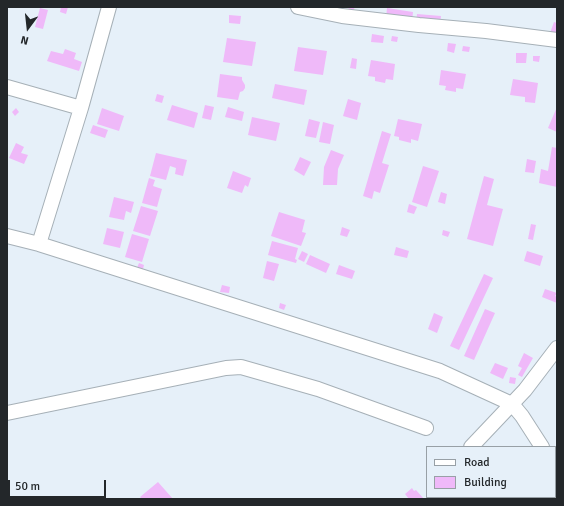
<!DOCTYPE html>
<style>
body{margin:0}
#map{position:relative;width:564px;height:506px;overflow:hidden;background:#e6f0f9;font-family:Signika,sans-serif}
canvas{display:block}
.frame{position:absolute;inset:0;border:8px solid #23272a;pointer-events:none}
.legend{position:absolute;left:426px;top:446px;width:130px;height:52px;box-sizing:border-box;background:#e6f0f9;border:1px solid #98a0a6;margin:0;padding:5px 7px;list-style:none;font-size:12px;color:#23272a}
.legend li{display:flex;align-items:center;gap:8px;height:20px}
.legend b{width:20px;border:1px solid #98a0a6}
.north{position:absolute;left:8px;top:8px;width:40px;height:40px;-webkit-text-stroke:3px #e6f0f9;paint-order:stroke;rotate:195deg;font-size:11px;font-weight:700;line-height:16px;text-align:center;color:#23272a}
.north::after{content:'';display:block;margin:auto;width:14px;height:18px;background:#23272a;clip-path:polygon(50% 0,100% 100%,50% 72%,0 100%)}
.scale{position:absolute;left:8px;top:480px;width:98px;height:18px;box-sizing:border-box;border:2px solid #23272a;border-top:0;padding-left:5px;font-size:12px;line-height:14px;white-space:nowrap;color:#23272a;-webkit-text-stroke:3px #e6f0f9;paint-order:stroke}
</style>
<div id="map">
<canvas width="564" height="506"></canvas>
<div class="frame"></div>
<ul class="legend">
<li><b style="height:5px;background:#fff"></b>Road</li>
<li><b style="height:11px;background:#efb9f9"></b>Building</li>
</ul>
<div class="north">N</div>
<div class="scale">50 m</div>
</div>
<script>
const context = document.querySelector('canvas').getContext('2d');
context.lineJoin = 'round';
function fillPath(path, color) { context.fillStyle = color; context.fill(path, 'evenodd'); }
const toPath = rows => new Path2D(rows.map(r => 'M' + r).join(''));
function strokePath(path, color, width, dash) { context.strokeStyle = color; context.lineWidth = width; context.lineCap = dash ? 'butt' : 'round'; context.setLineDash(dash || []); context.stroke(path); }
fillPath(toPath([
 [61,7,68,7,66,14,60,12],
 [346,7,355,7,353,11],
 [40,8,48,10,43,29,35,27],
 [387,8,413,12,412,22,386,18],
 [417,14,441,16,440,25,416,23],
 [229,15,241,16,240,24,229,23],
 [554,22,557,23,557,36,550,33],
 [372,34,384,36,383,43,371,42],
 [392,36,398,37,397,42,391,41],
 [227,38,256,42,252,66,223,62],
 [448,43,456,44,454,53,447,51],
 [463,46,470,47,469,52,462,51],
 [298,47,327,51,323,75,294,71],
 [65,49,76,53,74,59,82,62,79,71,47,61,51,51,63,54],
 [516,53,527,53,526,63,516,63],
 [533,56,540,56,539,62,533,61],
 [352,58,357,59,356,69,350,68],
 [371,60,395,64,393,80,386,79,385,83,375,81,375,77,368,76],
 [441,70,466,74,463,89,456,88,456,92,445,90,446,86,439,85],
 [220,74,242,77,242,80,245,85,245,88,243,91,240,92,238,100,217,97],
 [513,79,538,83,535,103,525,102,525,97,510,95],
 [275,84,307,90,304,105,272,98],
 [157,94,164,96,162,103,155,101],
 [348,99,361,103,357,120,343,116],
 [172,105,198,113,194,128,167,120],
 [205,105,214,107,211,120,202,118],
 [228,107,244,112,242,121,225,117],
 [557,107,557,132,548,128],
 [16,108,19,112,15,116,12,112],
 [102,108,124,116,119,131,97,124],
 [252,117,280,123,276,141,248,135],
 [309,119,320,122,316,138,305,136],
 [398,119,422,124,418,141,411,139,411,143,399,140,399,137,394,136],
 [323,122,334,125,330,144,319,142],
 [93,125,108,130,105,138,90,133],
 [382,131,391,134,382,163,389,165,380,193,374,191,372,199,363,196],
 [16,143,24,147,21,153,28,155,24,164,9,158],
 [552,147,557,148,557,187,539,183,541,169,548,171],
 [331,150,344,155,338,169,337,185,323,185,324,167],
 [156,153,187,160,183,176,175,174,176,168,170,166,166,180,150,176],
 [300,157,311,162,304,176,294,170],
 [527,159,536,161,534,173,525,172],
 [423,166,439,171,427,207,412,202],
 [233,171,251,178,248,187,245,185,242,193,227,188],
 [484,176,494,179,487,205,503,209,493,246,467,239],
 [149,178,155,180,153,186,162,189,157,207,142,203],
 [441,192,447,194,445,204,438,202],
 [114,197,134,202,131,213,126,211,124,220,109,217],
 [409,204,417,207,414,214,407,212],
 [141,206,158,211,150,236,133,231],
 [279,212,305,220,302,232,306,233,301,246,271,236],
 [531,224,536,225,533,240,528,239],
 [342,227,350,230,347,237,340,235],
 [107,228,124,232,120,248,103,244],
 [443,230,450,232,448,237,442,235],
 [132,234,149,239,142,262,125,257],
 [272,241,298,248,295,259,297,260,296,263,268,255],
 [396,247,409,251,407,258,394,255],
 [302,251,308,254,304,262,298,259],
 [527,251,543,256,540,266,524,261],
 [310,255,330,264,326,273,306,264],
 [267,261,279,264,274,281,263,278],
 [139,263,144,265,143,269,137,268],
 [339,265,355,271,352,279,336,274],
 [484,274,493,278,459,350,450,346],
 [222,285,230,287,229,293,220,292],
 [545,289,557,293,555,296,557,297,557,303,542,297],
 [280,303,286,305,284,310,279,308],
 [485,309,495,313,474,360,464,356],
 [434,313,443,317,437,333,428,329],
 [524,353,533,358,522,377,518,375,522,368,518,366],
 [495,363,508,368,503,379,490,373],
 [510,377,516,378,515,384,509,383],
 [158,482,173,499,142,499,140,497],
 [412,488,414,491,416,490,424,499,409,499,405,494]
]), '#efb9f9');
const minor = toPath([
 [298,7,342,16,419,25,486,31,557,40],
 [7,87,81,108],
 [7,236,39,244,81,108,109,7],
 [39,244,440,371,512,404,522,416,542,447],
 [7,413,226,368,241,367,318,389,426,428],
 [471,447,525,390,557,348],
 [555,467,557,470],
 [471,497,473,499]
]);
strokePath(minor, '#a6b0b7', 16);
strokePath(minor, '#fff', 14);
</script>
